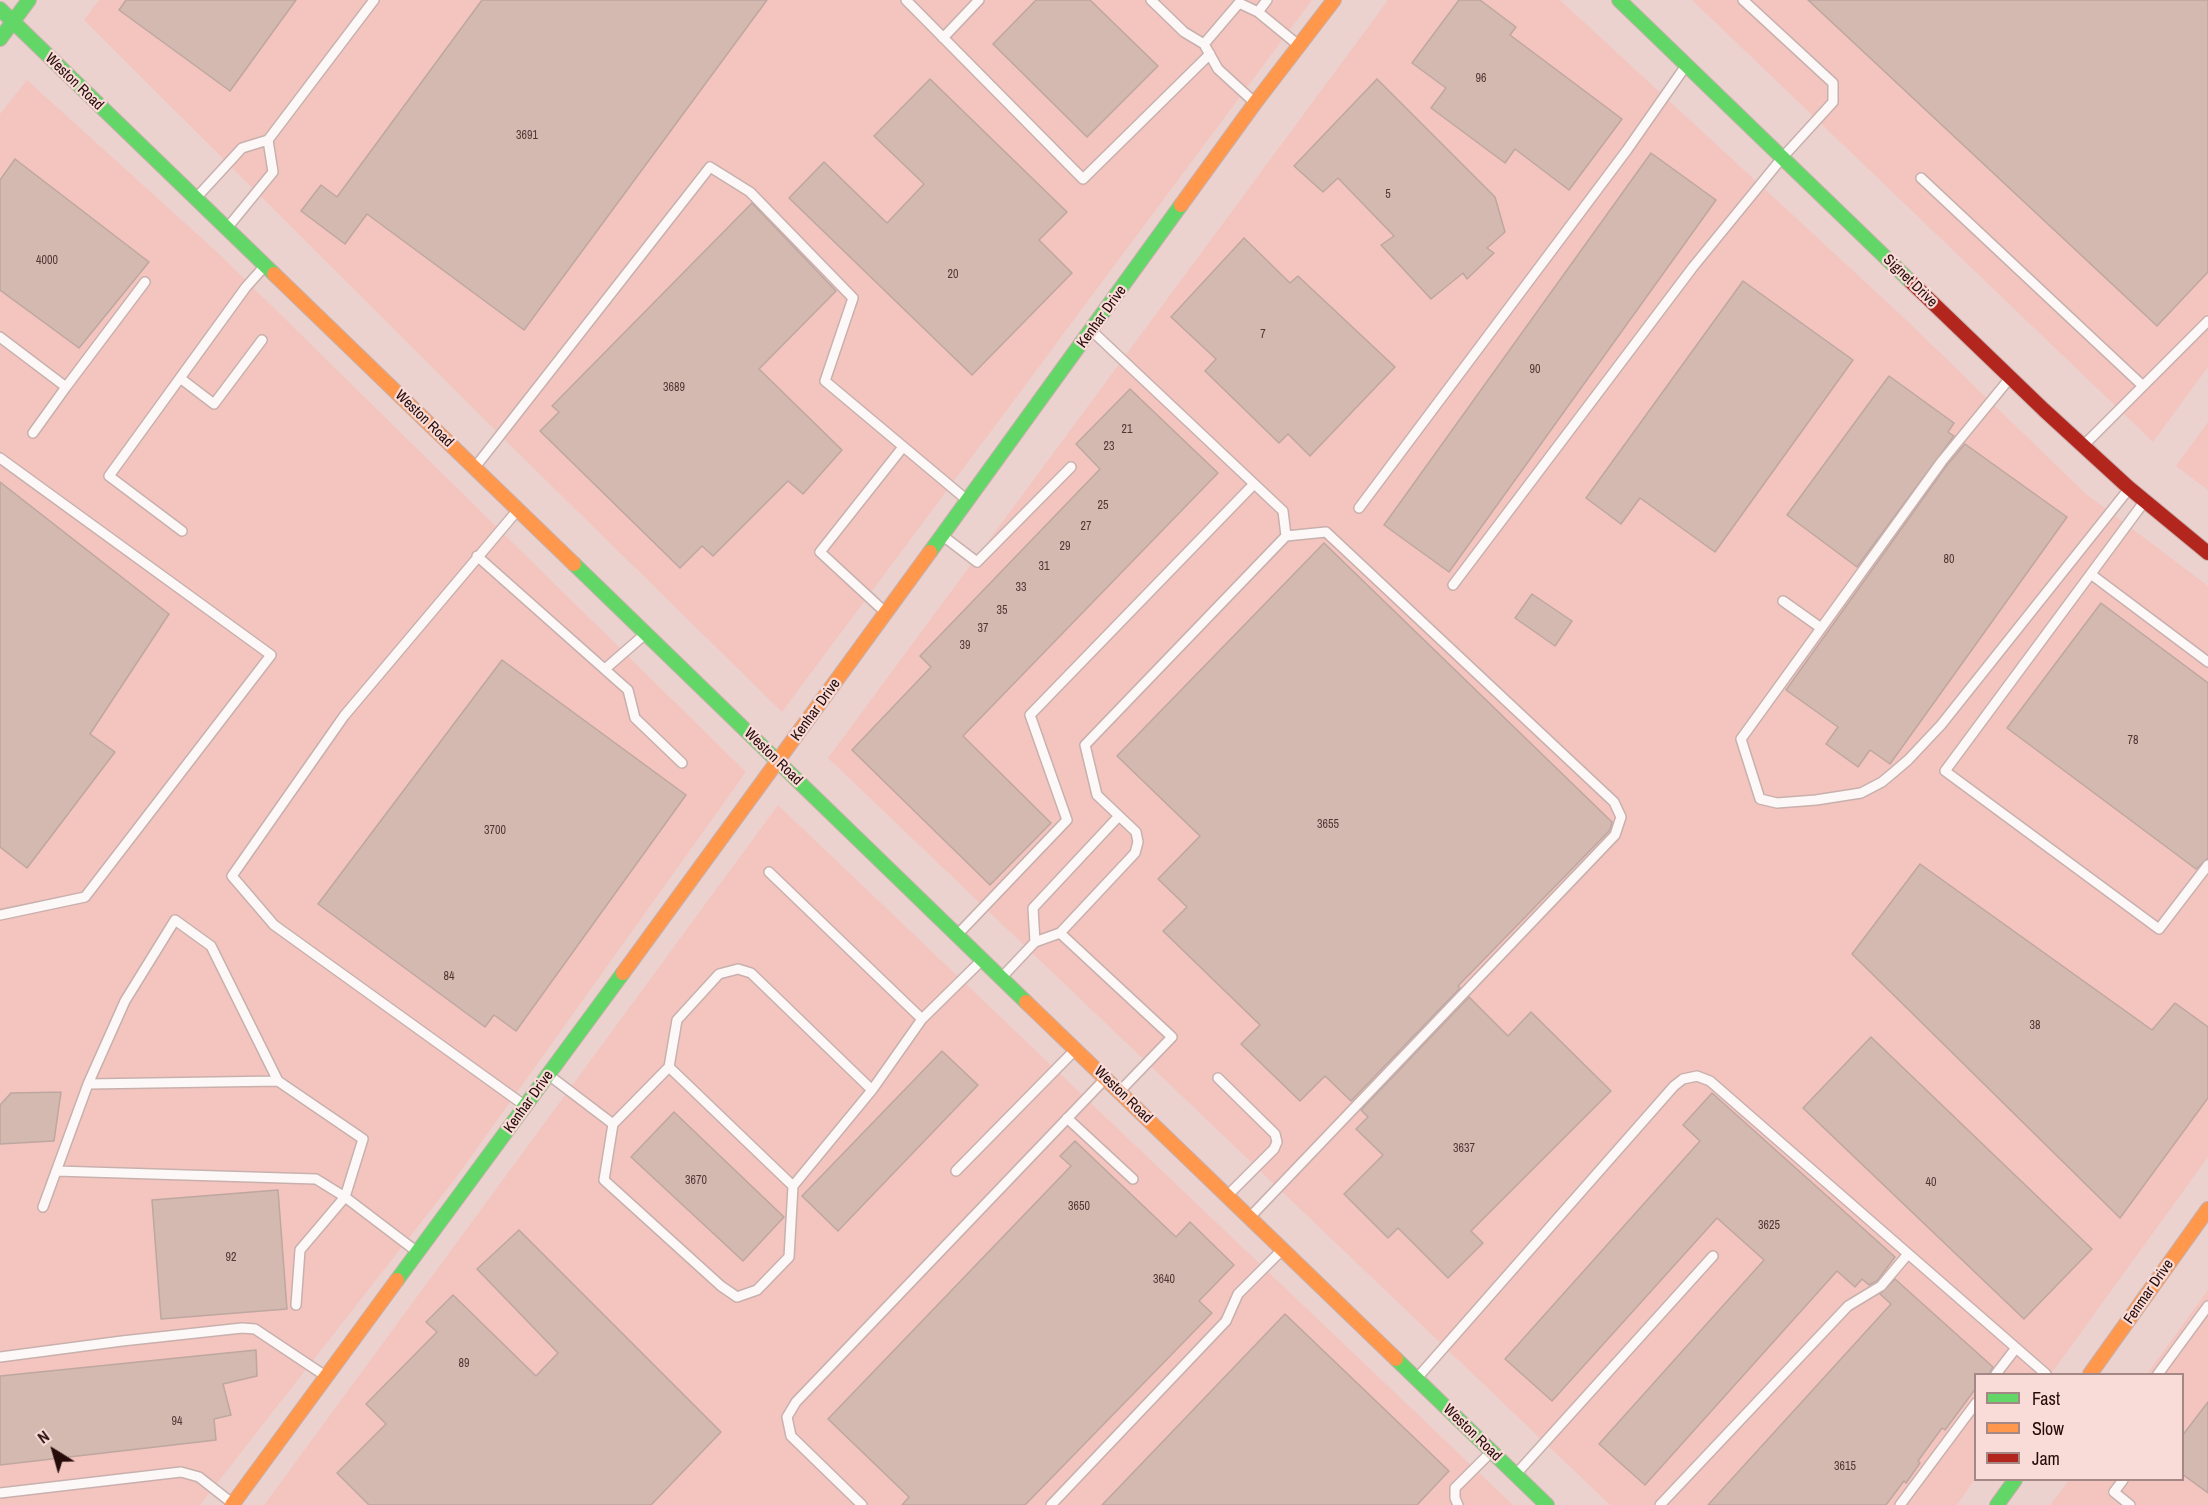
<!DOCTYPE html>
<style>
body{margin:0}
#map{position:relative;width:2208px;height:1505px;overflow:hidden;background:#ebd2cf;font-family:"Archivo Narrow",sans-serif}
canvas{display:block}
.legend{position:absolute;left:1974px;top:1373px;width:210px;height:108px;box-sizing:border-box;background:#f9dbd7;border:2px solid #a48885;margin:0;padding:8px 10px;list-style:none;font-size:18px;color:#250c0a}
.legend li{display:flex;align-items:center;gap:12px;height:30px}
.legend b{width:30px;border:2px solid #a48885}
.north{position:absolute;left:24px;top:1421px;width:60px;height:60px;-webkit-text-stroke:4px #f9dbd7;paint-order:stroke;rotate:323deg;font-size:16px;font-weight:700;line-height:24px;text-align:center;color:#250c0a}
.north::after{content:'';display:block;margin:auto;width:21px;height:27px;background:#250c0a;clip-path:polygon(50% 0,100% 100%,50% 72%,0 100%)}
</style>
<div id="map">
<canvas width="2208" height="1505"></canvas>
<ul class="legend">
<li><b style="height:8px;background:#63d668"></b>Fast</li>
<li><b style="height:8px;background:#ff974d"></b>Slow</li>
<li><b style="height:8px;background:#b3261e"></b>Jam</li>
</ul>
<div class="north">N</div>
</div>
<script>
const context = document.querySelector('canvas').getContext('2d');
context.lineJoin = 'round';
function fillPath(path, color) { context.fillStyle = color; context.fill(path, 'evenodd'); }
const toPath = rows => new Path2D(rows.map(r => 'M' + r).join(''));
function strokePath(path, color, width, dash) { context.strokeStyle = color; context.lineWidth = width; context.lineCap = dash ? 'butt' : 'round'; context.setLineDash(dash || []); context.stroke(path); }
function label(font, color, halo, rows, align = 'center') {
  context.font = font + ' "Archivo Narrow",sans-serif'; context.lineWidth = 4.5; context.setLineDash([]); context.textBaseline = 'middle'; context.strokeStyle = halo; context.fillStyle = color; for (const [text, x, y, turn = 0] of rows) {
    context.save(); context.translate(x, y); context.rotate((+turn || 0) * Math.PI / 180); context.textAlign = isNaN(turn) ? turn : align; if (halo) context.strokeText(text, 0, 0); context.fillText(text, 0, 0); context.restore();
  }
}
fillPath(toPath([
 [99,0,1312,0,782,712,514,449,84,20],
 [1388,0,1560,0,1900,314,2085,493,2208,586,2208,1157,2051,1374,1976,1374,1975,1479,1957,1505,1610,1505,828,758],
 [1692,0,2208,0,2208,367,2153,442],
 [27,80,217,252,746,772,455,1179,200,1505,0,1505,0,114],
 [2208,422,2208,490,2176,466],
 [778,805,1513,1505,264,1505],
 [2208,1290,2208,1505,2050,1505,2069,1480,2182,1480,2182,1374,2147,1374]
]), '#f4c5bf');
const building = toPath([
 [126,0,296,0,230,91,119,10,126,0],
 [482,0,767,0,524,330,367,214,345,244,301,211,321,185,337,197,482,0],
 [1036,0,1090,0,1158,66,1087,137,993,44,1036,0],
 [1459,0,1480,0,1516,27,1510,35,1622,119,1569,190,1515,149,1505,163,1431,108,1446,88,1412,63,1459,0],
 [1808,0,2208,0,2208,272,2157,326,1808,0],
 [930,79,1067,212,1039,240,1072,273,972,375,789,198,824,162,887,223,924,184,874,136,930,79],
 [1377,79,1495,197,1505,232,1487,248,1494,253,1467,279,1463,273,1431,299,1381,245,1394,236,1338,178,1323,192,1294,166,1377,79],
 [1651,153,1716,200,1449,572,1384,525,1651,153],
 [15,159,149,262,79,348,0,290,0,180,15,159],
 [752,203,836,291,759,369,842,450,803,494,788,481,713,556,702,546,680,568,540,431,559,412,552,406,752,203],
 [1244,238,1290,283,1298,276,1395,367,1310,456,1288,434,1279,443,1205,371,1216,359,1171,317,1244,238],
 [1743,281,1853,360,1715,552,1640,498,1621,524,1586,498,1743,281],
 [1889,376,1954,423,1948,432,1954,436,1857,567,1787,515,1889,376],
 [1130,389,1218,473,963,736,1051,823,990,885,852,750,931,667,920,656,1100,469,1076,444,1130,389],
 [1965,444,2067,517,1890,764,1870,750,1858,767,1826,744,1838,727,1786,690,1947,465,1965,444],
 [0,482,169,614,90,734,115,752,27,868,0,847,0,482],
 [1324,543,1612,822,1610,830,1458,986,1460,988,1351,1101,1325,1076,1300,1101,1241,1044,1260,1025,1163,931,1187,907,1158,879,1200,836,1117,756,1324,543],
 [1532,594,1572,621,1555,646,1515,618,1532,594],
 [2101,603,2208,683,2208,858,2196,869,2007,728,2101,603],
 [502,660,686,795,516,1031,494,1015,485,1027,318,904,502,660],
 [1920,864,2152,1030,2175,1003,2208,1027,2208,1098,2120,1218,1852,954,1920,864],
 [1469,997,1508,1036,1531,1012,1611,1091,1471,1231,1483,1243,1448,1278,1398,1228,1388,1238,1344,1194,1383,1155,1356,1129,1368,1117,1361,1110,1469,997],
 [1871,1037,2092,1249,2024,1319,1803,1108,1871,1037],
 [942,1051,978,1085,838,1231,802,1196,942,1051],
 [61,1092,54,1141,0,1144,0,1105,11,1093,61,1092],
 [1712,1093,1895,1257,1877,1281,1869,1285,1862,1279,1855,1287,1837,1271,1645,1485,1599,1444,1764,1260,1717,1218,1552,1401,1505,1359,1700,1141,1683,1125,1712,1093],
 [674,1112,784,1217,743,1261,631,1157,674,1112],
 [1075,1141,1176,1237,1190,1222,1234,1265,1199,1301,1212,1313,1025,1505,902,1505,909,1497,828,1419,1071,1166,1060,1156,1075,1141],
 [278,1190,287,1309,161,1319,152,1200,278,1190],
 [519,1230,721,1432,651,1505,369,1505,337,1473,386,1424,366,1404,437,1332,426,1322,453,1295,536,1376,558,1353,477,1269,519,1230],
 [1895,1279,1993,1367,1989,1374,1976,1374,1976,1388,1945,1430,1942,1428,1918,1461,1920,1463,1906,1483,1904,1481,1886,1505,1708,1505,1891,1304,1880,1294,1895,1279],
 [1285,1314,1449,1471,1417,1505,1102,1505,1285,1314],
 [256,1350,257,1376,223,1384,231,1415,214,1419,216,1440,0,1465,0,1376,256,1350],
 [2208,1402,2208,1493,2182,1474,2182,1436,2208,1402]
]);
fillPath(building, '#d3b9b0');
strokePath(building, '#bea7a0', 1.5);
const lane = toPath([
 [906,0,1083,179,1210,54],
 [1151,0,1184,32,1204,44],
 [1258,12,1267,0],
 [943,38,979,0],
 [1253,101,1218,69,1204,44,1239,3,1258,12,1297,44],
 [1921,178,2143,386],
 [197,197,242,148,268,140],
 [228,227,273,172,268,140,374,0],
 [1092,331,1283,511,1286,536],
 [0,337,66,387,145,282],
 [180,378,214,404,262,340],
 [2010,378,1942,461,1741,739,1760,799,1777,803,1816,800,1861,793,1882,782,1894,772,1908,760,1941,725,2128,490],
 [33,433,66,387],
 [2084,445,2208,321],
 [0,458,271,655,85,897,0,915],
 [476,466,710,167,750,192,853,298,825,381,967,500],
 [2144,502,1945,771,2159,929,2208,865],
 [1359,508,1627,150,1685,67],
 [516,512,344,716,232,876,274,925,524,1105],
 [182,531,109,476,246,287,263,268],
 [943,536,977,562,1071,467],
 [477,556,628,690,635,718,682,763],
 [2092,575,2208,662],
 [1453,585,1693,267,1782,158,1833,102,1833,83,1743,0],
 [1783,601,1821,628],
 [885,612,820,552,903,447],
 [605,669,644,635],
 [769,872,922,1019,981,961],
 [959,933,1067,820,1030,715,1254,484],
 [1060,933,1172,1037,1120,1091],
 [1035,942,1033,908,1119,816],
 [1003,976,1035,942,1060,933,1135,853,1138,842,1136,832,1097,795,1085,745,1286,536,1326,532,1614,802,1621,817,1615,835,1251,1216],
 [669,1067,793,1186],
 [550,1076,613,1124,669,1067,677,1020,719,974,738,969,751,973,872,1090,922,1019],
 [1218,1078,1275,1134,1277,1142,1274,1149,1229,1194],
 [88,1084,125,1001,175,920,211,946,278,1081],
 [1067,1118,1133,1179],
 [613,1124,604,1180,721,1286,737,1297,757,1290,789,1257,793,1186,872,1090],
 [56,1171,316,1179,345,1197,300,1250,296,1305],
 [956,1171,1074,1051],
 [43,1207,88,1084,278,1081,363,1139,345,1197,416,1251],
 [0,1357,122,1341,242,1328,255,1329,324,1375],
 [1996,1374,2016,1348],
 [2158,1374,2208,1306],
 [1418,1377,1674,1086,1683,1079,1697,1076,1710,1081,2046,1374],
 [1517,1473,1713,1256],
 [2123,1480,2114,1492,2130,1505],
 [0,1493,181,1472,199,1477,232,1503],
 [862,1505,791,1436,787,1417,796,1402,1104,1080],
 [1051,1505,1226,1321,1238,1294,1282,1250],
 [1458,1505,1455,1498,1455,1488,1490,1453],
 [1660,1505,1848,1306,1881,1286,1908,1254],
 [1900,1505,1976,1403]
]);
const fast = toPath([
 [1619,0,1911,282],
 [0,9,274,274],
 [0,39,29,0],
 [930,552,1181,205],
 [574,564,1026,1002],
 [397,1280,623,973],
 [1396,1359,1547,1505],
 [1997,1505,2015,1480]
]);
const slow = toPath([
 [1181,205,1255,103,1334,0],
 [274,274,574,564],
 [623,973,930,552],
 [1026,1002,1396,1359],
 [2090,1374,2208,1209],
 [232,1505,397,1280]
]);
const jam = toPath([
 [1911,282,2044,410,2128,487,2208,553]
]);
strokePath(lane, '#c8b0ad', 12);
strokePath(fast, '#c8b0ad', 16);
strokePath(slow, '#c8b0ad', 16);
strokePath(jam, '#c8b0ad', 16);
strokePath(lane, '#fcf8f8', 9);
strokePath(fast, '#63d668', 14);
strokePath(slow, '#ff974d', 14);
strokePath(jam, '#b3261e', 14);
label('12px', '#503734', null, [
 ["96",1481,79],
 ["3691",527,136],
 ["5",1388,195],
 ["4000",47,261],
 ["20",953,275],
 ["7",1263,335],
 ["90",1535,370],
 ["3689",674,388],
 ["21",1127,430],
 ["23",1109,447],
 ["25",1103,506],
 ["27",1086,527],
 ["29",1065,547],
 ["80",1949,560],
 ["31",1044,567],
 ["33",1021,588],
 ["35",1002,611],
 ["37",983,629],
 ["39",965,646],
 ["78",2133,741],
 ["3655",1328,825],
 ["3700",495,831],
 ["84",449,977],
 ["38",2035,1026],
 ["3637",1464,1149],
 ["3670",696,1181],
 ["40",1931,1183],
 ["3650",1079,1207],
 ["3625",1769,1226],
 ["92",231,1258],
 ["3640",1164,1280],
 ["89",464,1364],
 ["94",177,1422],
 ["3615",1845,1467]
]);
label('15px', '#250c0a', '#f9dbd7', [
 ["Weston Road",74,82,44],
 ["Signet Drive",1910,281,44],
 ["Kenhar Drive",1102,317,-54],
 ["Weston Road",424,419,44],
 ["Kenhar Drive",816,710,-54],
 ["Weston Road",773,757,44],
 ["Weston Road",1123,1095,44],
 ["Kenhar Drive",529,1102,-54],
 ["Fenmar Drive",2149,1292,-55],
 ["Weston Road",1472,1433,44]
]);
</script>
